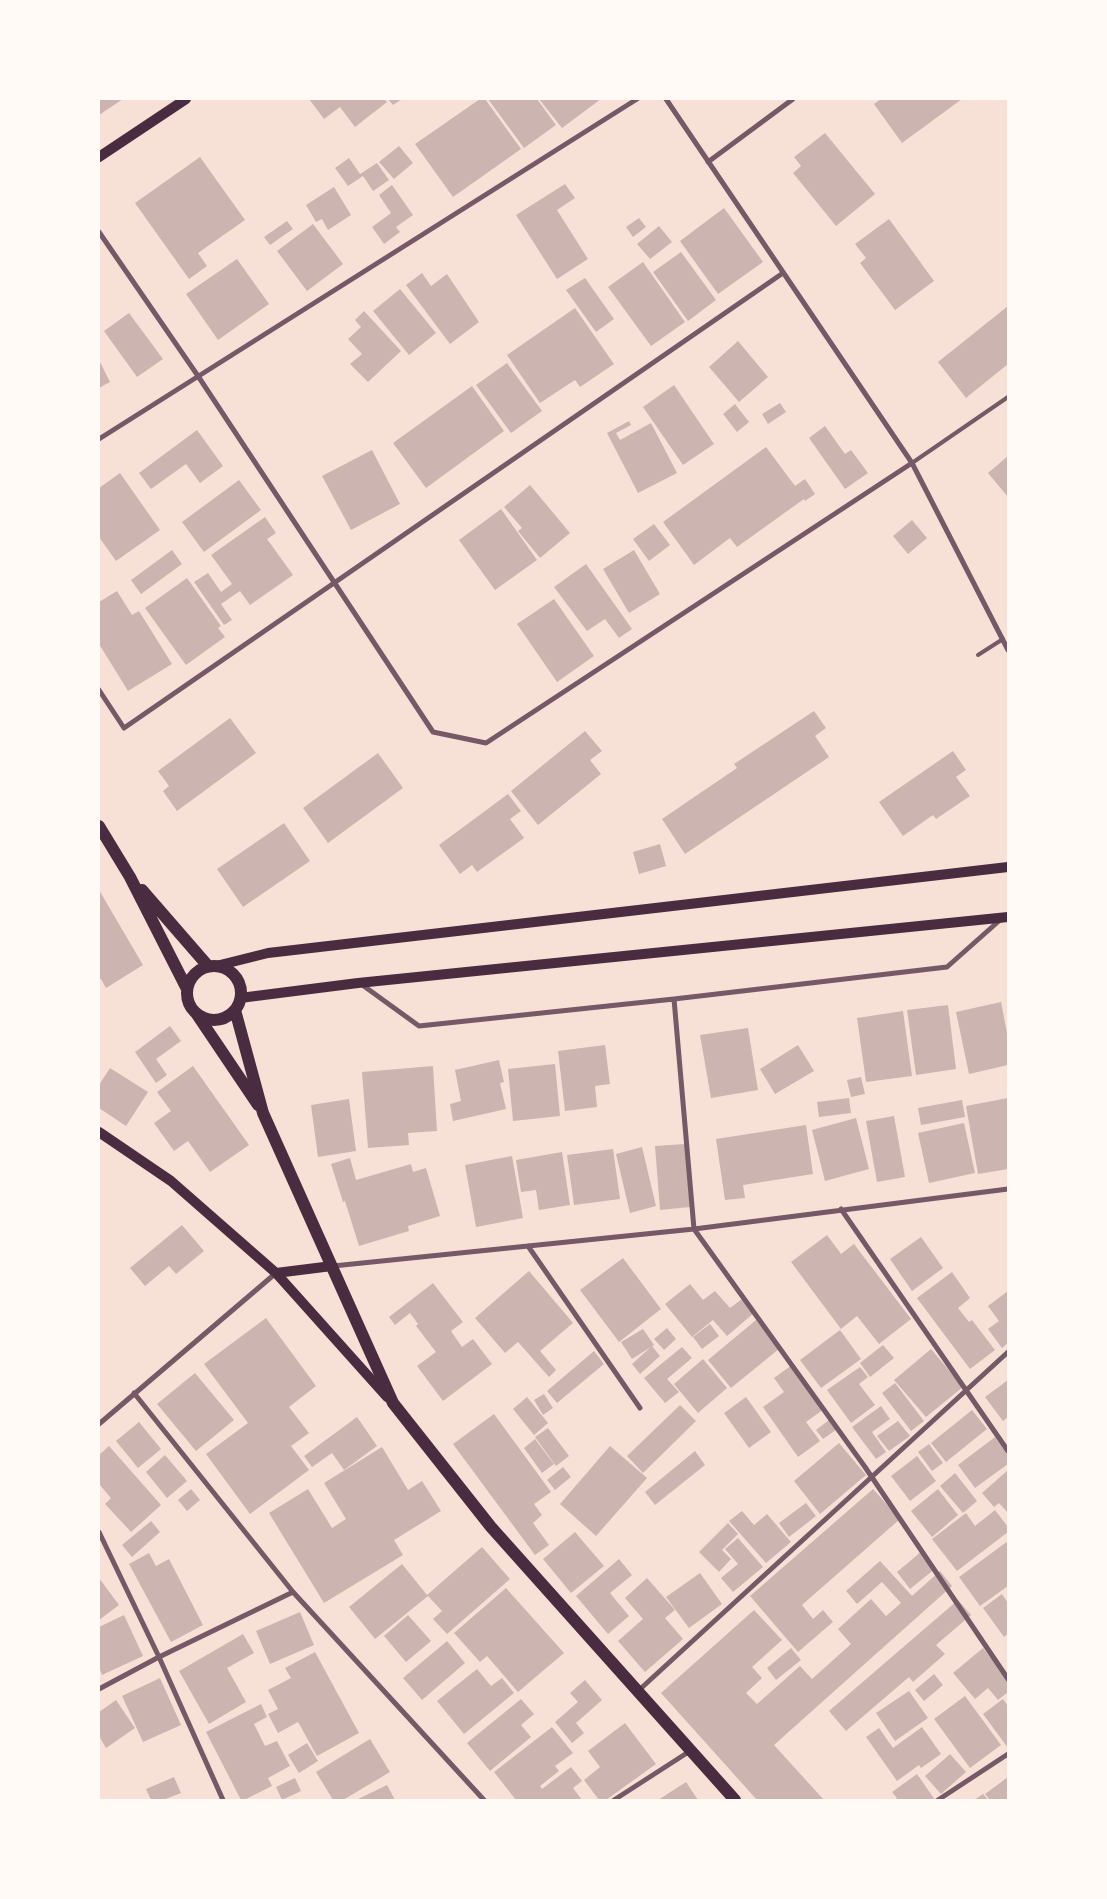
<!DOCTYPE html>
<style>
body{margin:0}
#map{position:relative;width:1107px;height:1899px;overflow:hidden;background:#f7e1d7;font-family:"Crimson Pro",serif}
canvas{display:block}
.frame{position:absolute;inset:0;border:100px solid #fffaf5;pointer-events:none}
</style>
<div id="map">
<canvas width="1107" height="1899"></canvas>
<div class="frame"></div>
</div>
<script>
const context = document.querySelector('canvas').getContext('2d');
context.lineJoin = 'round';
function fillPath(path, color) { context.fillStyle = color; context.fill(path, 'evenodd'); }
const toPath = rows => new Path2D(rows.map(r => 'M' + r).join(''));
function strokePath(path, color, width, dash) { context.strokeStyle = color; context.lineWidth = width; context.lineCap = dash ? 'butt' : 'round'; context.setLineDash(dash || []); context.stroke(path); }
fillPath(toPath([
 [99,99,123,99,99,115],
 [309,99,384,99,387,102,355,127,340,107,324,119],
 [388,99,402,99,393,105],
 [480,99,485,99,521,149,453,197,415,144],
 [488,99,537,99,556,125,524,148],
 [539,99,601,99,562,128],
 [881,99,962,99,902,143,874,104],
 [825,133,875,194,836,226,793,173,801,166,794,157],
 [399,146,413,163,394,179,379,162],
 [200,157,245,220,198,253,207,266,189,279,135,203],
 [349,158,360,174,377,163,389,180,373,191,363,176,348,186,335,168],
 [565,184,575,198,557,210,588,259,557,279,516,215],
 [392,185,413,215,396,227,400,232,384,244,372,227,391,213,379,195],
 [334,187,351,215,328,230,322,219,316,222,306,205],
 [724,208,763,262,718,294,680,241],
 [639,218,646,227,633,237,626,227],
 [889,219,934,281,895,310,860,263,866,258,855,244],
 [287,221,293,229,270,245,264,237],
 [313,224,343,264,307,291,277,251],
 [659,226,672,242,650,259,637,244],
 [681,252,716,300,688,321,653,272],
 [237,259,269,304,218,340,186,294],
 [643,262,685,322,651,346,608,287],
 [422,273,431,286,447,274,479,322,450,344,406,285],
 [585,278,614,319,596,332,566,290],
 [400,289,436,333,409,355,373,311],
 [1008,306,1008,364,966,398,938,362],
 [575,308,614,364,580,387,575,380,540,403,507,355],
 [364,311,401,351,368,382,350,364,362,354,348,339,361,327,355,320],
 [129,313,163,359,137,377,104,331],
 [738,341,768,377,739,402,709,367],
 [99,360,110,382,99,388],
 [507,363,542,411,511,433,476,385],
 [674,385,714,444,683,465,643,407],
 [472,386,504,431,426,488,393,443],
 [780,403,786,412,768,424,762,414],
 [735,404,749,422,737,432,723,414],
 [629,421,631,425,616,433,620,440,651,423,677,473,638,493,607,433],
 [825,426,845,454,851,450,868,473,845,489,809,438],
 [197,430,223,466,200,483,186,464,151,489,139,473],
 [766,447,795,486,805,479,815,494,805,501,804,499,737,547,730,538,694,565,663,522],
 [372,450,400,504,351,530,322,476],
 [1008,456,1008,497,988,473],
 [120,473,160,530,116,561,99,537,99,488],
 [239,480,261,510,204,552,182,522],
 [530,485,570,533,540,558,518,531,522,528,504,507],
 [501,509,537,560,495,590,459,540],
 [265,517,276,533,267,539,293,575,250,605,240,591,221,604,232,620,224,625,194,582,208,573,221,592,232,584,211,555],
 [912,520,927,538,908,554,893,536],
 [654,524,670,545,649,561,633,539],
 [172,550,182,564,141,594,131,580],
 [634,550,660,594,629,613,603,569],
 [586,564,632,629,619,638,605,619,587,631,554,587],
 [187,578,221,626,218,628,225,637,186,665,145,608],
 [117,591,132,615,139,611,172,664,128,691,99,644,99,602],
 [554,599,594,656,557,682,517,624],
 [814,711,826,728,815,736,829,757,685,854,662,819,737,768,734,764],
 [230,718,256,753,177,811,163,791,169,786,158,771],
 [585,731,602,751,590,760,601,774,538,825,511,791],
 [953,751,966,770,956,777,970,796,936,819,933,815,903,836,879,802],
 [378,753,403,788,328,843,303,808],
 [508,794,521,811,510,819,524,838,477,872,472,865,460,874,439,845],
 [284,823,310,861,243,907,217,869],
 [660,844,666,866,639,874,633,852],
 [99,890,143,965,106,988,101,979,99,980],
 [1001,1002,1008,1038,1008,1065,969,1074,956,1012],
 [948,1005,956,1069,916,1075,907,1010],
 [903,1011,912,1076,866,1082,857,1018],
 [170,1026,181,1041,156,1059,167,1075,156,1083,135,1052],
 [748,1028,758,1090,711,1098,700,1035],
 [605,1045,610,1084,595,1086,597,1107,565,1111,558,1051],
 [798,1045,814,1071,775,1094,760,1069],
 [499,1060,504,1082,500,1083,506,1109,453,1121,450,1104,461,1101,455,1070],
 [555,1064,560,1116,513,1121,508,1069],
 [193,1066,249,1145,210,1172,188,1141,174,1151,154,1123,171,1111,157,1092],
 [433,1066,437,1131,408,1133,409,1145,368,1148,362,1072],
 [110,1068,148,1092,126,1126,99,1108,99,1085],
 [861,1077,865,1094,851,1097,847,1080],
 [849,1098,851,1113,819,1117,817,1102],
 [1008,1098,1008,1169,978,1174,966,1106],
 [349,1099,356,1151,318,1157,311,1105],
 [962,1100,965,1117,921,1125,918,1108],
 [894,1116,905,1177,877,1182,866,1121],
 [856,1118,869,1169,825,1181,812,1130],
 [964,1123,975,1173,929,1183,918,1133],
 [806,1125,813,1174,743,1185,745,1198,725,1200,716,1139],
 [685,1144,690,1207,660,1210,655,1146],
 [642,1147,656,1206,630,1213,616,1154],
 [613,1149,620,1199,574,1205,567,1155],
 [562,1152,570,1205,539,1210,536,1190,521,1192,516,1160],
 [512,1156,523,1218,476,1227,465,1165],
 [350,1158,356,1180,411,1164,413,1172,426,1168,440,1216,408,1226,409,1231,359,1246,345,1201,343,1202,331,1164],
 [182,1225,204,1251,176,1274,169,1266,145,1286,130,1268],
 [827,1235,841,1254,854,1244,911,1319,879,1344,857,1316,841,1329,791,1262],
 [921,1237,943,1268,912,1291,890,1259],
 [623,1258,661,1309,619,1342,580,1290],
 [529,1271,573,1323,540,1351,556,1370,549,1377,518,1342,505,1353,475,1318],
 [952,1272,970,1298,958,1308,969,1322,972,1320,995,1350,970,1369,917,1298],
 [433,1283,463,1322,451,1331,462,1347,473,1339,492,1364,443,1401,417,1366,436,1352,416,1326,418,1324,410,1313,395,1325,389,1317],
 [690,1284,703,1300,715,1291,730,1308,742,1299,754,1313,727,1336,713,1320,692,1337,665,1304],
 [1008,1291,1008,1343,1002,1348,988,1329,999,1321,988,1306],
 [266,1318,316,1386,289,1407,309,1433,291,1446,309,1470,250,1514,206,1454,248,1423,204,1364],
 [756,1320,779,1349,731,1388,708,1360],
 [710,1324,719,1336,702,1349,693,1337],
 [667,1328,676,1339,664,1350,654,1339],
 [643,1329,654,1345,632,1359,621,1342],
 [840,1330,861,1359,821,1388,800,1360],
 [883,1345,894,1358,870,1377,860,1363],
 [652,1346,660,1356,640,1374,632,1364],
 [682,1347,692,1358,667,1379,679,1392,665,1403,644,1378],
 [931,1349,963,1387,926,1417,894,1380],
 [594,1351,604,1364,557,1403,547,1391],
 [703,1359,727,1388,698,1413,674,1384],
 [792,1365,824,1409,806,1422,820,1441,798,1457,763,1407,784,1392,774,1378],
 [860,1367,868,1377,859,1384,875,1405,851,1423,827,1390],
 [195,1373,234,1420,196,1451,157,1404],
 [1008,1380,1008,1417,1003,1421,985,1397],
 [895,1383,924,1421,911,1431,882,1393],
 [544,1394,553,1408,543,1415,534,1400],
 [527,1397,548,1423,534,1435,513,1409],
 [746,1397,771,1432,749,1448,724,1413],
 [680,1405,696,1421,643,1473,627,1456],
 [881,1406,890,1419,872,1432,886,1452,876,1459,852,1427],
 [972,1410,987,1429,946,1462,931,1443],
 [494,1414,551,1492,534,1504,542,1515,533,1523,549,1545,535,1555,453,1444],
 [357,1417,377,1446,344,1470,332,1453,312,1467,304,1456],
 [829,1420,836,1430,823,1439,816,1430],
 [898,1421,910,1436,889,1451,877,1436],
 [139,1422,161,1449,138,1468,116,1441],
 [548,1428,569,1456,556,1466,535,1437],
 [995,1437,1008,1455,1008,1464,975,1488,958,1465],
 [535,1439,554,1464,542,1473,524,1448],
 [839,1443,866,1475,820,1514,794,1481],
 [929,1444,943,1463,932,1471,918,1452],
 [109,1446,161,1505,131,1532,105,1504,111,1498,99,1484,99,1455],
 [610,1446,647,1478,596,1536,560,1504],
 [382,1447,408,1490,422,1481,441,1511,394,1540,403,1555,324,1603,269,1513,308,1489,332,1528,346,1519,324,1483],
 [695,1451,705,1465,655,1505,645,1492],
 [165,1455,187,1481,167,1498,146,1472],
 [917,1456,936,1481,910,1501,891,1476],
 [563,1467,571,1477,555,1490,547,1480],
 [1008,1470,1008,1513,999,1503,994,1507,982,1493],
 [955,1473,977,1501,963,1513,940,1486],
 [191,1489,200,1500,187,1511,178,1500],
 [873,1489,900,1519,802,1605,813,1619,823,1610,833,1622,798,1652,750,1596],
 [938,1489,958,1515,932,1537,911,1511],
 [806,1503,816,1516,789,1537,779,1523],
 [995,1510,1008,1527,1008,1532,957,1571,932,1539,966,1513,975,1526],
 [742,1511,754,1525,767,1514,791,1542,766,1563,729,1521],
 [151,1521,160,1532,132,1557,122,1545],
 [728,1523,738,1534,722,1550,731,1559,719,1572,699,1552],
 [575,1532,604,1566,571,1593,543,1559],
 [738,1538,763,1567,733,1592,721,1578,738,1564,725,1549],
 [1008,1541,1008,1586,980,1606,959,1577],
 [482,1547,510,1579,447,1634,433,1619,442,1611,428,1596,375,1639,349,1607,402,1564,427,1595],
 [922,1551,936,1568,910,1589,897,1572],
 [149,1553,156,1566,169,1559,203,1625,171,1642,129,1564],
 [619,1559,632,1575,610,1593,629,1616,608,1634,576,1596],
 [880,1561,912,1596,940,1571,952,1586,774,1745,824,1800,757,1800,661,1693,754,1610,782,1640,752,1667,762,1678,746,1693,757,1704,800,1666,812,1679,851,1644,838,1629,871,1599,886,1616,901,1603,882,1582,857,1604,846,1591],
 [700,1573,722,1604,689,1628,666,1597],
 [99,1578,119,1605,99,1620],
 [647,1578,675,1610,665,1618,683,1639,645,1672,618,1641,643,1619,625,1598],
 [506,1588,564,1653,518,1692,487,1656,480,1662,454,1633],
 [1002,1594,1008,1603,1008,1634,1004,1637,983,1608],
 [958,1600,971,1615,936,1645,945,1654,913,1682,909,1677,846,1731,829,1711],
 [300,1612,314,1645,270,1664,256,1631],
 [124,1615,143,1656,102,1675,99,1667,99,1627],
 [408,1615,431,1641,406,1662,384,1636],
 [243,1634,254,1653,227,1668,246,1702,209,1724,179,1671],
 [447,1641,465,1663,422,1700,403,1678],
 [791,1648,801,1660,776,1680,767,1668],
 [983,1648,1008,1679,1008,1692,998,1700,988,1688,975,1699,953,1673],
 [315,1652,359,1733,317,1756,298,1722,278,1733,268,1714,278,1709,268,1690,291,1678,285,1668],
 [477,1669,491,1686,502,1678,514,1693,464,1734,437,1701],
 [934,1674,943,1685,924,1701,915,1690],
 [160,1678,181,1725,143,1742,122,1696],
 [585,1680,602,1700,576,1723,584,1733,572,1743,555,1722,578,1702,570,1693],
 [909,1691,928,1718,895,1741,876,1713],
 [965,1696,1001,1745,970,1768,934,1719],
 [521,1699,534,1714,521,1725,531,1737,490,1771,467,1743],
 [1003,1699,1008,1706,1008,1748,983,1714],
 [116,1700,135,1728,106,1748,99,1736,99,1712],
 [261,1704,267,1717,254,1724,265,1746,277,1741,290,1766,268,1778,272,1786,244,1800,241,1800,206,1732],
 [625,1723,656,1764,606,1800,599,1800,584,1780,600,1767,588,1751],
 [552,1727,573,1753,555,1766,559,1771,540,1786,542,1789,571,1767,582,1781,573,1788,582,1800,516,1800,494,1772],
 [922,1727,941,1754,921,1768,919,1765,897,1781,866,1737,879,1728,893,1748],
 [370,1739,390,1772,343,1800,333,1800,316,1772],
 [307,1743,318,1761,299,1773,288,1755],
 [950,1754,966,1772,941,1794,925,1776],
 [917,1774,935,1800,894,1800,897,1798,892,1792],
 [174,1777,181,1793,163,1800,151,1800,146,1789],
 [1008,1777,1008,1800,990,1800,985,1794],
 [295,1778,301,1791,282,1800,276,1787],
 [686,1782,698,1800,658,1800],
 [387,1785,395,1800,356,1800],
 [983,1794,988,1800,974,1800]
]), '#ccb4b1');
strokePath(toPath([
 [912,463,1008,397],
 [978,655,1003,639]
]), '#755966', 4);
strokePath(toPath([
 [666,99,912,463,1008,650],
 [708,162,793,99],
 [99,232,198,376,433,732,486,743,912,463],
 [99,439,637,99],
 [99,690,124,728,783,273],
 [361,984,419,1026,674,999,947,967,1000,920],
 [674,999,694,1229,865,1467,1008,1679],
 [841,1209,1008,1451],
 [528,1246,640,1408],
 [333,1266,694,1229,1008,1189],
 [134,1393,293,1592,484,1800],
 [99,1424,276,1273],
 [99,1532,159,1657,223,1800],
 [99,1689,159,1657,293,1592],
 [638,1691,1008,1352],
 [614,1800,690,1751],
 [938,1800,1008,1754]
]), '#755966', 5);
strokePath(toPath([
 [99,157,186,99],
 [216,966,268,953,1008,867],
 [240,998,358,983,1008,917],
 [99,1132,171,1181,276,1273,332,1266],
 [276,1273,387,1397]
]), '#4a2c40', 10);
strokePath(toPath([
 [99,826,130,877,187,989],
 [142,890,208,966],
 '187 993a27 27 0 1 1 54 0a27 27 0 1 1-54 0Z',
 [235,1010,263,1113,393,1403,491,1527,735,1800],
 [196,1013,258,1105]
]), '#4a2c40', 12);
</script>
